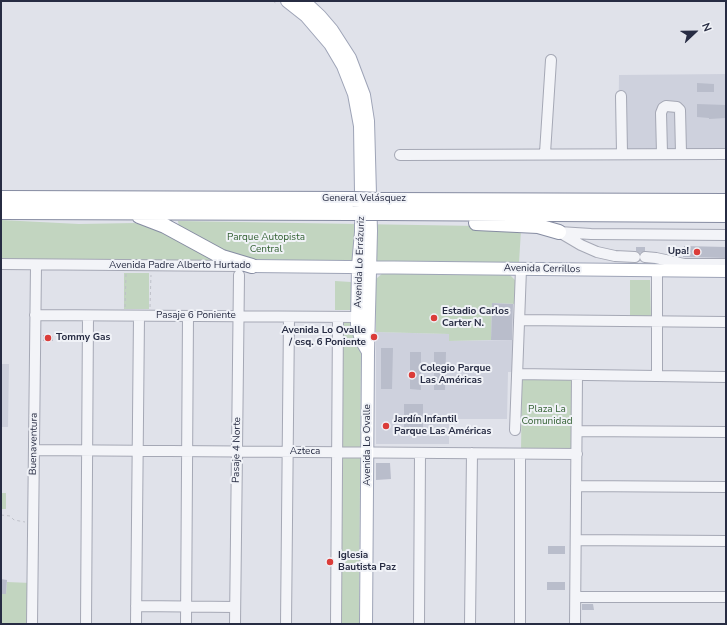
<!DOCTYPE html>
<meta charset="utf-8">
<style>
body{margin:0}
#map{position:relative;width:727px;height:625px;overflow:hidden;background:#e0e2ea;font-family:"Nunito Sans",sans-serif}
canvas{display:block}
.frame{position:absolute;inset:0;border:2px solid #272c43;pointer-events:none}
.north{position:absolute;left:675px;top:12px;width:40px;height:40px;-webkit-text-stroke:3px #f0f2f7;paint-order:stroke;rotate:68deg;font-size:11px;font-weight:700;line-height:16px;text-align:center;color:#272c43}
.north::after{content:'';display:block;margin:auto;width:14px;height:18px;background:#272c43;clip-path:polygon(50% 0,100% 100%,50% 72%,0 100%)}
</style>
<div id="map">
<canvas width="727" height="625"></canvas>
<div class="frame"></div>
<div class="north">N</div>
</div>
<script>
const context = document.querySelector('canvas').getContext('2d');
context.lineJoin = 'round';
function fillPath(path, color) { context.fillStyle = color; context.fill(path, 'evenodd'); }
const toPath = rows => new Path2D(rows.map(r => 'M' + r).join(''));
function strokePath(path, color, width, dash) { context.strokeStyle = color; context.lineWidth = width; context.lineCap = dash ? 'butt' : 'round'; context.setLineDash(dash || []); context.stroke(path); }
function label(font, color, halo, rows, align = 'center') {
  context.font = font + ' "Nunito Sans",sans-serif'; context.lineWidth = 4; context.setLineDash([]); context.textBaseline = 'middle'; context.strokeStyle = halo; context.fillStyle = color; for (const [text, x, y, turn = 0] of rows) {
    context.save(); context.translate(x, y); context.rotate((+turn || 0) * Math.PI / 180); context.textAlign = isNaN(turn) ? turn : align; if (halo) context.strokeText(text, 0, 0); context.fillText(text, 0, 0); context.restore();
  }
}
fillPath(toPath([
 [726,74,726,158,618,159,619,75],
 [376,332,449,334,449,341,514,340,514,372,508,372,507,419,449,419,449,444,376,444],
 [1,364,9,364,8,427,1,427]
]), '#ced1dd');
fillPath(toPath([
 [1,220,79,224,134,223,151,226,224,263,1,260],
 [178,221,478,226,521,230,519,263,275,265,240,260,179,228],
 [385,271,509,274,515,280,516,304,492,303,491,340,449,341,449,334,376,332,376,279],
 [124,273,149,273,149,309,124,309],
 [630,280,650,280,651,317,630,317],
 [335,281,351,282,351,310,335,310],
 [354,321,361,344,359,624,339,624,342,322],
 [522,379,573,380,572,452,521,451],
 [1,493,6,493,6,509,1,509],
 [7,582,31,583,30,624,1,624,1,594,6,594]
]), '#c2d5c0');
fillPath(toPath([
 [697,83,714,84,714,92,697,92],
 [697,104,726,105,726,118,709,119,709,118,697,117],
 [684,246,726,247,726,258,683,257],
 [636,247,645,247,645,251,640,253,636,251],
 [492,303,513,304,512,340,491,340],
 [43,335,53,336,53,341,43,341],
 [381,348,393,348,392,389,381,389],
 [410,352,421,352,421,390,410,389],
 [434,352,446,352,445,390,434,390],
 [404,404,423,404,423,436,404,436],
 [376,463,390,463,391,479,376,480],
 [548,546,565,546,565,554,548,554],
 [1,579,7,580,6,594,1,594],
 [547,582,565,582,565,590,547,590],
 [582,604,593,604,594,610,582,610]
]), '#b9bdcb');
const minor = toPath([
 [621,96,622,153],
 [545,153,551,60],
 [662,153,661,113,663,108,666,106,677,107,680,110,681,153],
 [400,155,726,154],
 [559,232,591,234,726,235],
 [559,232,581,245,597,252,615,256,635,257],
 [645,257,656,258,684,264,726,264],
 [1,264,241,266],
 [35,315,358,317],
 [519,320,726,322],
 [517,374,726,377],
 [657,376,657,270],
 [515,430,521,269],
 [577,431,726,432],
 [34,450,577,454],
 [576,486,726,487],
 [576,540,726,541],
 [576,597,726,597],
 [136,606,235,607],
 [32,624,36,265],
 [86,624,88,316],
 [136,624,139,316],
 [186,624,188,316],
 [235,624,239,275],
 [286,624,289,317],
 [336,624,338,317],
 [419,624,420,453],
 [470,624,472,453],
 [520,624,520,454],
 [575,624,577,375]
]);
const major = toPath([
 [287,1,306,16,330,44,343,66,354,94,360,126,361,193,361,232,358,266,357,324,361,340,368,352],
 [304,1,320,16,332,30,350,58,364,95,368,121,371,231,368,352,366,624],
 [252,266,726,271]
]);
const highway = toPath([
 [1,198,353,199],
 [381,200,726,201],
 [1,212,353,213],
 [382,213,726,215],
 [139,216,165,226,222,257,252,266],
 [476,223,538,226,559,232]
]);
strokePath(minor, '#a5a8b5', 12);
strokePath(major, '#9ea4b7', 14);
strokePath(highway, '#868ca2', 16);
strokePath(toPath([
 [273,1,277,4],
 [125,307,126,274],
 [150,307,151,275],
 [1,515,10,516,14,520,25,522]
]), '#bec0c9', 1, [3, 3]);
strokePath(minor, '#f3f4f8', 10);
strokePath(major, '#fff', 12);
strokePath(highway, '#fff', 14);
const highwayBridge = toPath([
 [353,199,381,200],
 [353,213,382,213]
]);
strokePath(highwayBridge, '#868ca2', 16, []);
strokePath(highwayBridge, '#fff', 14);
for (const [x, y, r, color] of [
 [697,252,4,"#db3c39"],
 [434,318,4,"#db3c39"],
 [374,337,4,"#db3c39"],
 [48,338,4,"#db3c39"],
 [412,375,4,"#db3c39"],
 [386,426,4,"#db3c39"],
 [330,562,4,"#db3c39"]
]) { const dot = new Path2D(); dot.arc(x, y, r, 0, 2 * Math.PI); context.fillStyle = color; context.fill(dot); strokePath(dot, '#f0f2f7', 1.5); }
label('10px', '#272c43', '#f0f2f7', [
 ["General Velásquez",364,199],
 ["Avenida Lo Errázuriz",360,262,-88],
 ["Avenida Padre Alberto Hurtado",180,266],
 ["Avenida Cerrillos",542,269,1],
 ["Pasaje 6 Poniente",196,316],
 ["Buenaventura",34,444,-89],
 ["Avenida Lo Ovalle",368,445,-90],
 ["Pasaje 4 Norte",237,450,-89],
 ["Azteca",305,452]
]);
label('10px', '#336133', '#f0f2f7', [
 ["Parque Autopista",266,238],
 ["Central",266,250],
 ["Plaza La",547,410],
 ["Comunidad",547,422]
]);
label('bold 10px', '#272c43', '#f0f2f7', [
 ["Upa!",689,252,"right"],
 ["Estadio Carlos",442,312],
 ["Carter N.",442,324],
 ["Avenida Lo Ovalle",366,331,"right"],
 ["/ esq. 6 Poniente",366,343,"right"],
 ["Tommy Gas",56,338],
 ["Colegio Parque",420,369],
 ["Las Américas",420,381],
 ["Jardín Infantil",394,420],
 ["Parque Las Américas",394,432],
 ["Iglesia",338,556],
 ["Bautista Paz",338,568]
], 'left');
</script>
